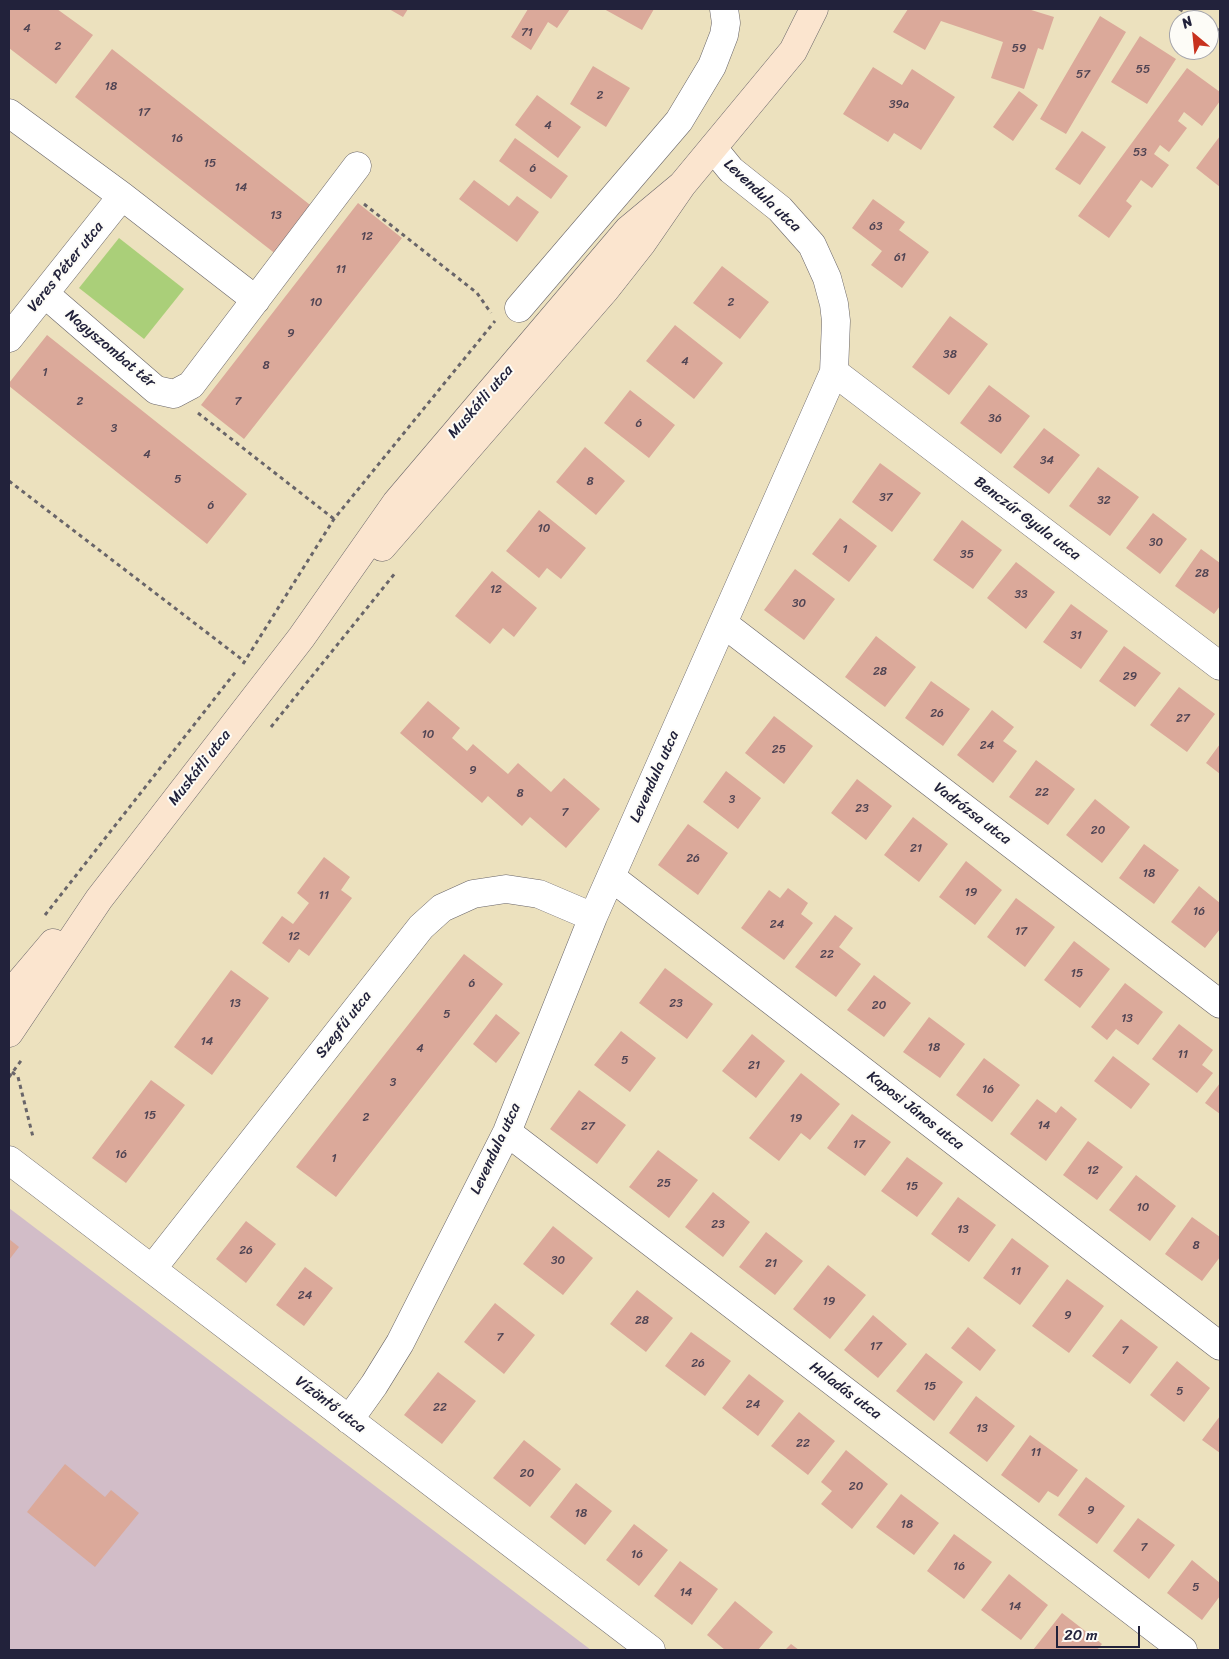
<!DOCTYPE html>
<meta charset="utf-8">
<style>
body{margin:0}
#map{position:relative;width:1229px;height:1659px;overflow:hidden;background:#ece1be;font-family:Sriracha,sans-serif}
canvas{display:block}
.frame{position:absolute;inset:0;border:10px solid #22223b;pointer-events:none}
.north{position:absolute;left:1169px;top:10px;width:50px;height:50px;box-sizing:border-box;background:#fdfcf7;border:1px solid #a5a5ac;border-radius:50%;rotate:332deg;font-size:14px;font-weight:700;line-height:20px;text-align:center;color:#22223b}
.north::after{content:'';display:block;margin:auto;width:18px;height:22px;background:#c8321e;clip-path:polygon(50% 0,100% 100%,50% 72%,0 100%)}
.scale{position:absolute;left:1056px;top:1626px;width:84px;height:22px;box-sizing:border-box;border:2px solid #22223b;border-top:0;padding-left:6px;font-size:15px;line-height:18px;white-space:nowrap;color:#22223b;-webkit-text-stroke:4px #fdfcf7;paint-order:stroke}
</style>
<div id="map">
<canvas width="1229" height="1659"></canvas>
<div class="frame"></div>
<div class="north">N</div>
<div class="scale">20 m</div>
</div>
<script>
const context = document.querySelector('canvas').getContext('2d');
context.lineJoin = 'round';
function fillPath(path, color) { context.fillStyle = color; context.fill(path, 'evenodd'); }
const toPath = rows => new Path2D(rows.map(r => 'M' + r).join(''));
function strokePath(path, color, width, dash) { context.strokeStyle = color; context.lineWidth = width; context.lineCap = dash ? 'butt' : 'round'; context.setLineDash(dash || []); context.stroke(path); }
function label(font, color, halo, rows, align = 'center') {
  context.font = font + ' Sriracha,sans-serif'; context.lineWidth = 4; context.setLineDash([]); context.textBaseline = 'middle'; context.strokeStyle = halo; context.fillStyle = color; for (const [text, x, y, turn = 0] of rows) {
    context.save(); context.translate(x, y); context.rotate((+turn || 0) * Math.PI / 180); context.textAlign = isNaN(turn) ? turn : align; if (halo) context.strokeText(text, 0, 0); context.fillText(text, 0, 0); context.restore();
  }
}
fillPath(toPath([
 [9,1208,591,1650,9,1650]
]), '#d2bdc8');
fillPath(toPath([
 [119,238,184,289,144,339,79,288]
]), '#aacf79');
fillPath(toPath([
 [9,9,57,9,93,35,56,84,9,48],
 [389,9,408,9,403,17],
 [528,9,570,9,557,28,548,22,531,50,511,37],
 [604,9,654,9,642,30],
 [908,9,1028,9,1054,17,1043,50,1038,48,1024,89,991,78,1003,42,941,21,925,50,893,32],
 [1100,16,1126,32,1066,134,1040,119],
 [1140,36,1176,59,1147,104,1111,82],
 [112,49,314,208,277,255,75,97],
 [593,66,630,88,606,127,570,104],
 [873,67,902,85,912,69,955,97,921,150,894,133,888,142,843,114],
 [1187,68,1220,92,1220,101,1202,126,1184,112,1178,121,1187,128,1169,152,1160,145,1154,154,1169,165,1152,188,1141,180,1126,201,1132,206,1109,238,1078,216],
 [1019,91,1038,105,1013,141,993,127],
 [537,95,581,127,558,158,515,125],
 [1082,131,1106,147,1080,185,1055,169],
 [1220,136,1220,187,1196,168],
 [515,138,568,176,551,199,499,161],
 [474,180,509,206,517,196,539,212,517,242,459,199],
 [873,199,905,222,899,230,929,252,902,288,871,265,882,251,852,228],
 [358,203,402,238,244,439,201,405],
 [722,266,769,302,740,339,693,303],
 [950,316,988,344,949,395,912,367],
 [675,325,723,363,694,399,646,361],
 [47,335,247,494,207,544,9,386,9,383],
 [989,385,1030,416,1001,454,960,423],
 [630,390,675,425,649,458,604,423],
 [1044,428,1080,455,1049,494,1013,467],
 [585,447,625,481,596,515,556,482],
 [880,463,921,493,892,532,852,502],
 [1098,467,1139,497,1110,536,1069,506],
 [539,510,586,548,561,579,547,568,539,578,506,551],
 [1153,513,1187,539,1160,574,1126,548],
 [840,518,877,546,849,582,812,554],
 [962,520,1002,550,973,589,933,560],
 [1201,549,1220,563,1220,606,1214,614,1175,586],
 [1016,562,1055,592,1026,629,987,598],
 [795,569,835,599,804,640,764,610],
 [492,571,537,608,514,637,503,628,490,644,455,616],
 [1071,604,1108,631,1081,669,1043,642],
 [876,636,916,667,885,707,845,677],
 [1124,646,1161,673,1135,707,1099,681],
 [931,681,970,709,943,746,905,718],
 [1179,687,1215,714,1187,752,1150,725],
 [428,701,460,728,452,738,467,751,473,744,508,774,518,763,551,792,564,778,600,809,566,848,530,817,522,826,488,796,482,803,400,733],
 [992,710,1014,727,1003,741,1017,751,993,783,957,755],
 [774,716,813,746,784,784,745,753],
 [1220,744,1220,774,1206,763],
 [1036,760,1075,789,1048,825,1009,797],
 [726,771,761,798,738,829,703,802],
 [857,779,892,806,866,840,831,813],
 [1095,799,1130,827,1102,863,1066,835],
 [913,817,948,844,919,882,884,855],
 [688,824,728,853,698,895,658,865],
 [1144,844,1179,870,1154,904,1119,878],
 [324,857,350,877,341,890,352,898,309,956,299,949,289,963,262,943,282,916,293,924,309,903,297,893],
 [966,861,1002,890,975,925,939,897],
 [1199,886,1220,903,1220,929,1205,948,1171,922],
 [788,888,808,903,801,914,813,923,784,960,741,928,769,890,780,898],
 [1016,898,1055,927,1025,967,987,937],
 [835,915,853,928,839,947,861,964,836,997,795,967],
 [1074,941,1110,969,1080,1008,1044,980],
 [464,954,503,984,336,1197,296,1167],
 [665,968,713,1004,687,1039,639,1003],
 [231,970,269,998,212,1075,174,1047],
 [874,975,911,1003,884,1037,847,1010],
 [1125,983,1163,1012,1138,1045,1116,1029,1107,1040,1091,1027],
 [496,1014,520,1033,496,1063,473,1044],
 [929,1017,965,1044,940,1078,903,1052],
 [1179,1024,1213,1050,1202,1065,1213,1073,1197,1093,1152,1059],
 [621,1031,656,1058,630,1092,594,1065],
 [752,1034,785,1061,756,1098,722,1071],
 [1113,1056,1150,1084,1131,1109,1094,1081],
 [984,1058,1020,1085,992,1122,956,1095],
 [801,1073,840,1104,810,1140,801,1133,779,1161,749,1138],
 [151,1080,185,1105,126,1183,92,1158],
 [1220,1083,1220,1114,1205,1103],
 [579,1090,626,1125,597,1164,550,1129],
 [1037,1099,1056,1113,1061,1106,1077,1119,1046,1161,1010,1134],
 [852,1114,891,1142,865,1176,827,1148],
 [1088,1141,1123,1167,1097,1200,1063,1175],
 [658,1150,698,1180,669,1218,629,1187],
 [907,1157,943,1183,917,1217,881,1191],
 [1136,1175,1176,1206,1150,1241,1109,1210],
 [713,1192,750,1222,723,1257,685,1227],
 [958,1197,996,1225,969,1262,931,1234],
 [1192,1217,1220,1237,1220,1257,1202,1281,1165,1254],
 [246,1221,276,1244,246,1283,216,1259],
 [553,1226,593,1258,563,1295,523,1264],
 [766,1232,803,1261,775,1295,739,1267],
 [1012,1238,1049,1266,1020,1305,983,1278],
 [9,1239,19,1247,9,1260],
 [828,1265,866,1295,830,1339,793,1309],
 [305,1267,333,1288,304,1326,276,1305],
 [1067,1279,1104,1306,1069,1353,1032,1326],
 [637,1290,673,1318,646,1352,610,1324],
 [495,1303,535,1335,504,1374,464,1342],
 [873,1315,907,1344,878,1378,844,1350],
 [1121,1319,1158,1347,1130,1384,1092,1356],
 [968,1327,996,1350,980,1371,951,1348],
 [691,1332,731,1361,705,1396,665,1366],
 [926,1353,963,1382,934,1421,896,1391],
 [1177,1361,1210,1388,1184,1422,1150,1395],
 [438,1372,476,1401,442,1444,404,1415],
 [749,1374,784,1401,758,1436,722,1408],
 [976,1396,1015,1426,987,1462,949,1433],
 [799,1412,835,1441,808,1475,771,1446],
 [1220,1416,1220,1453,1202,1440],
 [1030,1435,1078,1470,1058,1497,1048,1491,1039,1503,1001,1475],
 [524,1440,561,1469,530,1507,493,1478],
 [846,1450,888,1484,852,1529,821,1504,832,1491,821,1482],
 [65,1464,105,1497,111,1490,139,1513,95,1567,27,1512],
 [1086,1477,1125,1506,1097,1544,1058,1515],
 [576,1483,612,1511,585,1545,550,1517],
 [901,1494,939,1523,914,1555,876,1527],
 [1138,1518,1175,1545,1149,1579,1113,1551],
 [634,1524,668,1550,639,1586,606,1560],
 [954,1534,992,1562,964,1599,927,1571],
 [1192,1560,1220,1583,1220,1596,1202,1620,1167,1593],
 [680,1561,718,1589,692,1625,654,1596],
 [1009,1574,1048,1605,1021,1640,981,1610],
 [735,1601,773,1632,758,1650,725,1650,707,1635],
 [1062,1613,1102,1644,1097,1650,1033,1650],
 [791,1644,799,1650,785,1650]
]), '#dba99a');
const street = toPath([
 [9,113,122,196,256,300],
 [45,294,156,390,174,394,191,385,357,166],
 [519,308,679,121,712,66,724,35,726,23,724,9],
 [9,338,122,196],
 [834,372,1220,666],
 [724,624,1220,1004],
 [611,877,1220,1346],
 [507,1132,1183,1650],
 [9,1160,651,1650],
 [152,1269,421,927,442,908,473,894,506,889,539,894,593,917],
 [349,1420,374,1385,400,1343,507,1132,593,917,834,372,836,321,834,304,827,278,812,245,780,209,731,170,713,148]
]);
const secondary = toPath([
 [382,547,605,290,642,243,682,185,793,51,814,9],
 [9,995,53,943],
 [9,1033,99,899,301,638,396,503,628,230,682,185]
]);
strokePath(street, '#696569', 29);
strokePath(secondary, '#696569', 29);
strokePath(toPath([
 [1179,9,1201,20],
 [1209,24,1220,31],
 [364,204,477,293,491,313],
 [198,413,334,519],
 [9,481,244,661],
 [243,664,334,519,495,321],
 [271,727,396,572],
 [45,915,237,670],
 [12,1072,18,1077,33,1137],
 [9,1077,23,1058]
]), '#696569', 3, [4, 4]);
strokePath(street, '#fff', 28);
strokePath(secondary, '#fbe5cf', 28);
label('12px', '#504453', null, [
 ["4",27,29],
 ["71",527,33],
 ["2",58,47],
 ["59",1019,49],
 ["55",1143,70],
 ["57",1083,75],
 ["18",111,87],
 ["2",600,96],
 ["39a",899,105],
 ["17",144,113],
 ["4",548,126],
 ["16",177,139],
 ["53",1140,153],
 ["15",210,164],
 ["6",533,169],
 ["14",241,188],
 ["13",276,216],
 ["63",876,227],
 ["12",367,237],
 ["61",900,258],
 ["11",341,270],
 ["10",316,303],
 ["2",731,303],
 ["9",291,334],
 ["38",950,355],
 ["4",685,362],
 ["8",266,366],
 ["1",45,373],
 ["2",80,402],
 ["7",238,402],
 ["36",995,419],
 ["6",639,424],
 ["3",114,429],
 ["4",147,455],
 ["34",1047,461],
 ["5",178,480],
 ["8",590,482],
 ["37",886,498],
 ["32",1104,501],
 ["6",211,506],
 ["10",544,529],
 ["30",1156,543],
 ["1",845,550],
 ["35",967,555],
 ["28",1202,574],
 ["12",496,590],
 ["33",1021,595],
 ["30",799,604],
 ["31",1076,636],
 ["28",880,672],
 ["29",1130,677],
 ["26",937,714],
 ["27",1183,719],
 ["10",428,735],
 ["24",987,746],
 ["25",779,750],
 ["9",473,771],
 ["22",1042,793],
 ["8",520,794],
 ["3",732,800],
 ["23",862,809],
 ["7",565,813],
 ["20",1098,831],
 ["21",916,849],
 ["26",693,859],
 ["18",1149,874],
 ["19",971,893],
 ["11",324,896],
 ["16",1199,912],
 ["24",777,925],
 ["17",1021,932],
 ["12",294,937],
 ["22",827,955],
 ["15",1077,974],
 ["6",472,984],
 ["13",235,1004],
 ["23",676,1004],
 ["20",879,1006],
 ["5",447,1015],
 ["13",1127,1019],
 ["14",207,1042],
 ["18",934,1048],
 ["4",420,1049],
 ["11",1183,1055],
 ["5",625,1061],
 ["21",754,1066],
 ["3",393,1083],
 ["16",988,1090],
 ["15",150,1116],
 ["2",366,1118],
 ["19",796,1119],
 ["14",1044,1126],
 ["27",588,1127],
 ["17",859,1145],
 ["16",121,1155],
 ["1",334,1159],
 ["12",1093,1171],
 ["25",664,1184],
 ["15",912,1187],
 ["10",1143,1208],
 ["23",718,1225],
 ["13",963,1230],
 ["8",1196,1246],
 ["26",246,1251],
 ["30",558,1261],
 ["21",771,1264],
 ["11",1016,1272],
 ["24",305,1296],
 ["19",829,1302],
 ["9",1068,1316],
 ["28",642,1321],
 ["7",500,1338],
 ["17",876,1347],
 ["7",1125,1351],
 ["26",698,1364],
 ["15",930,1387],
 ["5",1180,1392],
 ["24",753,1405],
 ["22",440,1408],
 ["13",982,1429],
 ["22",803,1444],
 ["11",1036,1453],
 ["20",527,1474],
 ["20",856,1487],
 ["9",1091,1511],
 ["18",581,1514],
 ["18",907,1525],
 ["7",1144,1548],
 ["16",637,1555],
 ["16",959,1567],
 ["5",1196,1588],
 ["14",686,1593],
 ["14",1015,1607]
]);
label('15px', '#22223b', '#fdfcf7', [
 ["Levendula utca",762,196,43],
 ["Veres Péter utca",66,267,-51],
 ["Nagyszombat tér",110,349,40],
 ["Muskátli utca",481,402,-49],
 ["Benczúr Gyula utca",1027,519,37],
 ["Muskátli utca",200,768,-52],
 ["Levendula utca",655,777,-66],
 ["Vadrózsa utca",972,814,37],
 ["Szegfű utca",344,1025,-52],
 ["Kaposi János utca",915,1111,38],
 ["Levendula utca",496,1149,-65],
 ["Haladás utca",845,1391,37],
 ["Vízöntő utca",330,1405,37]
]);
</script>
